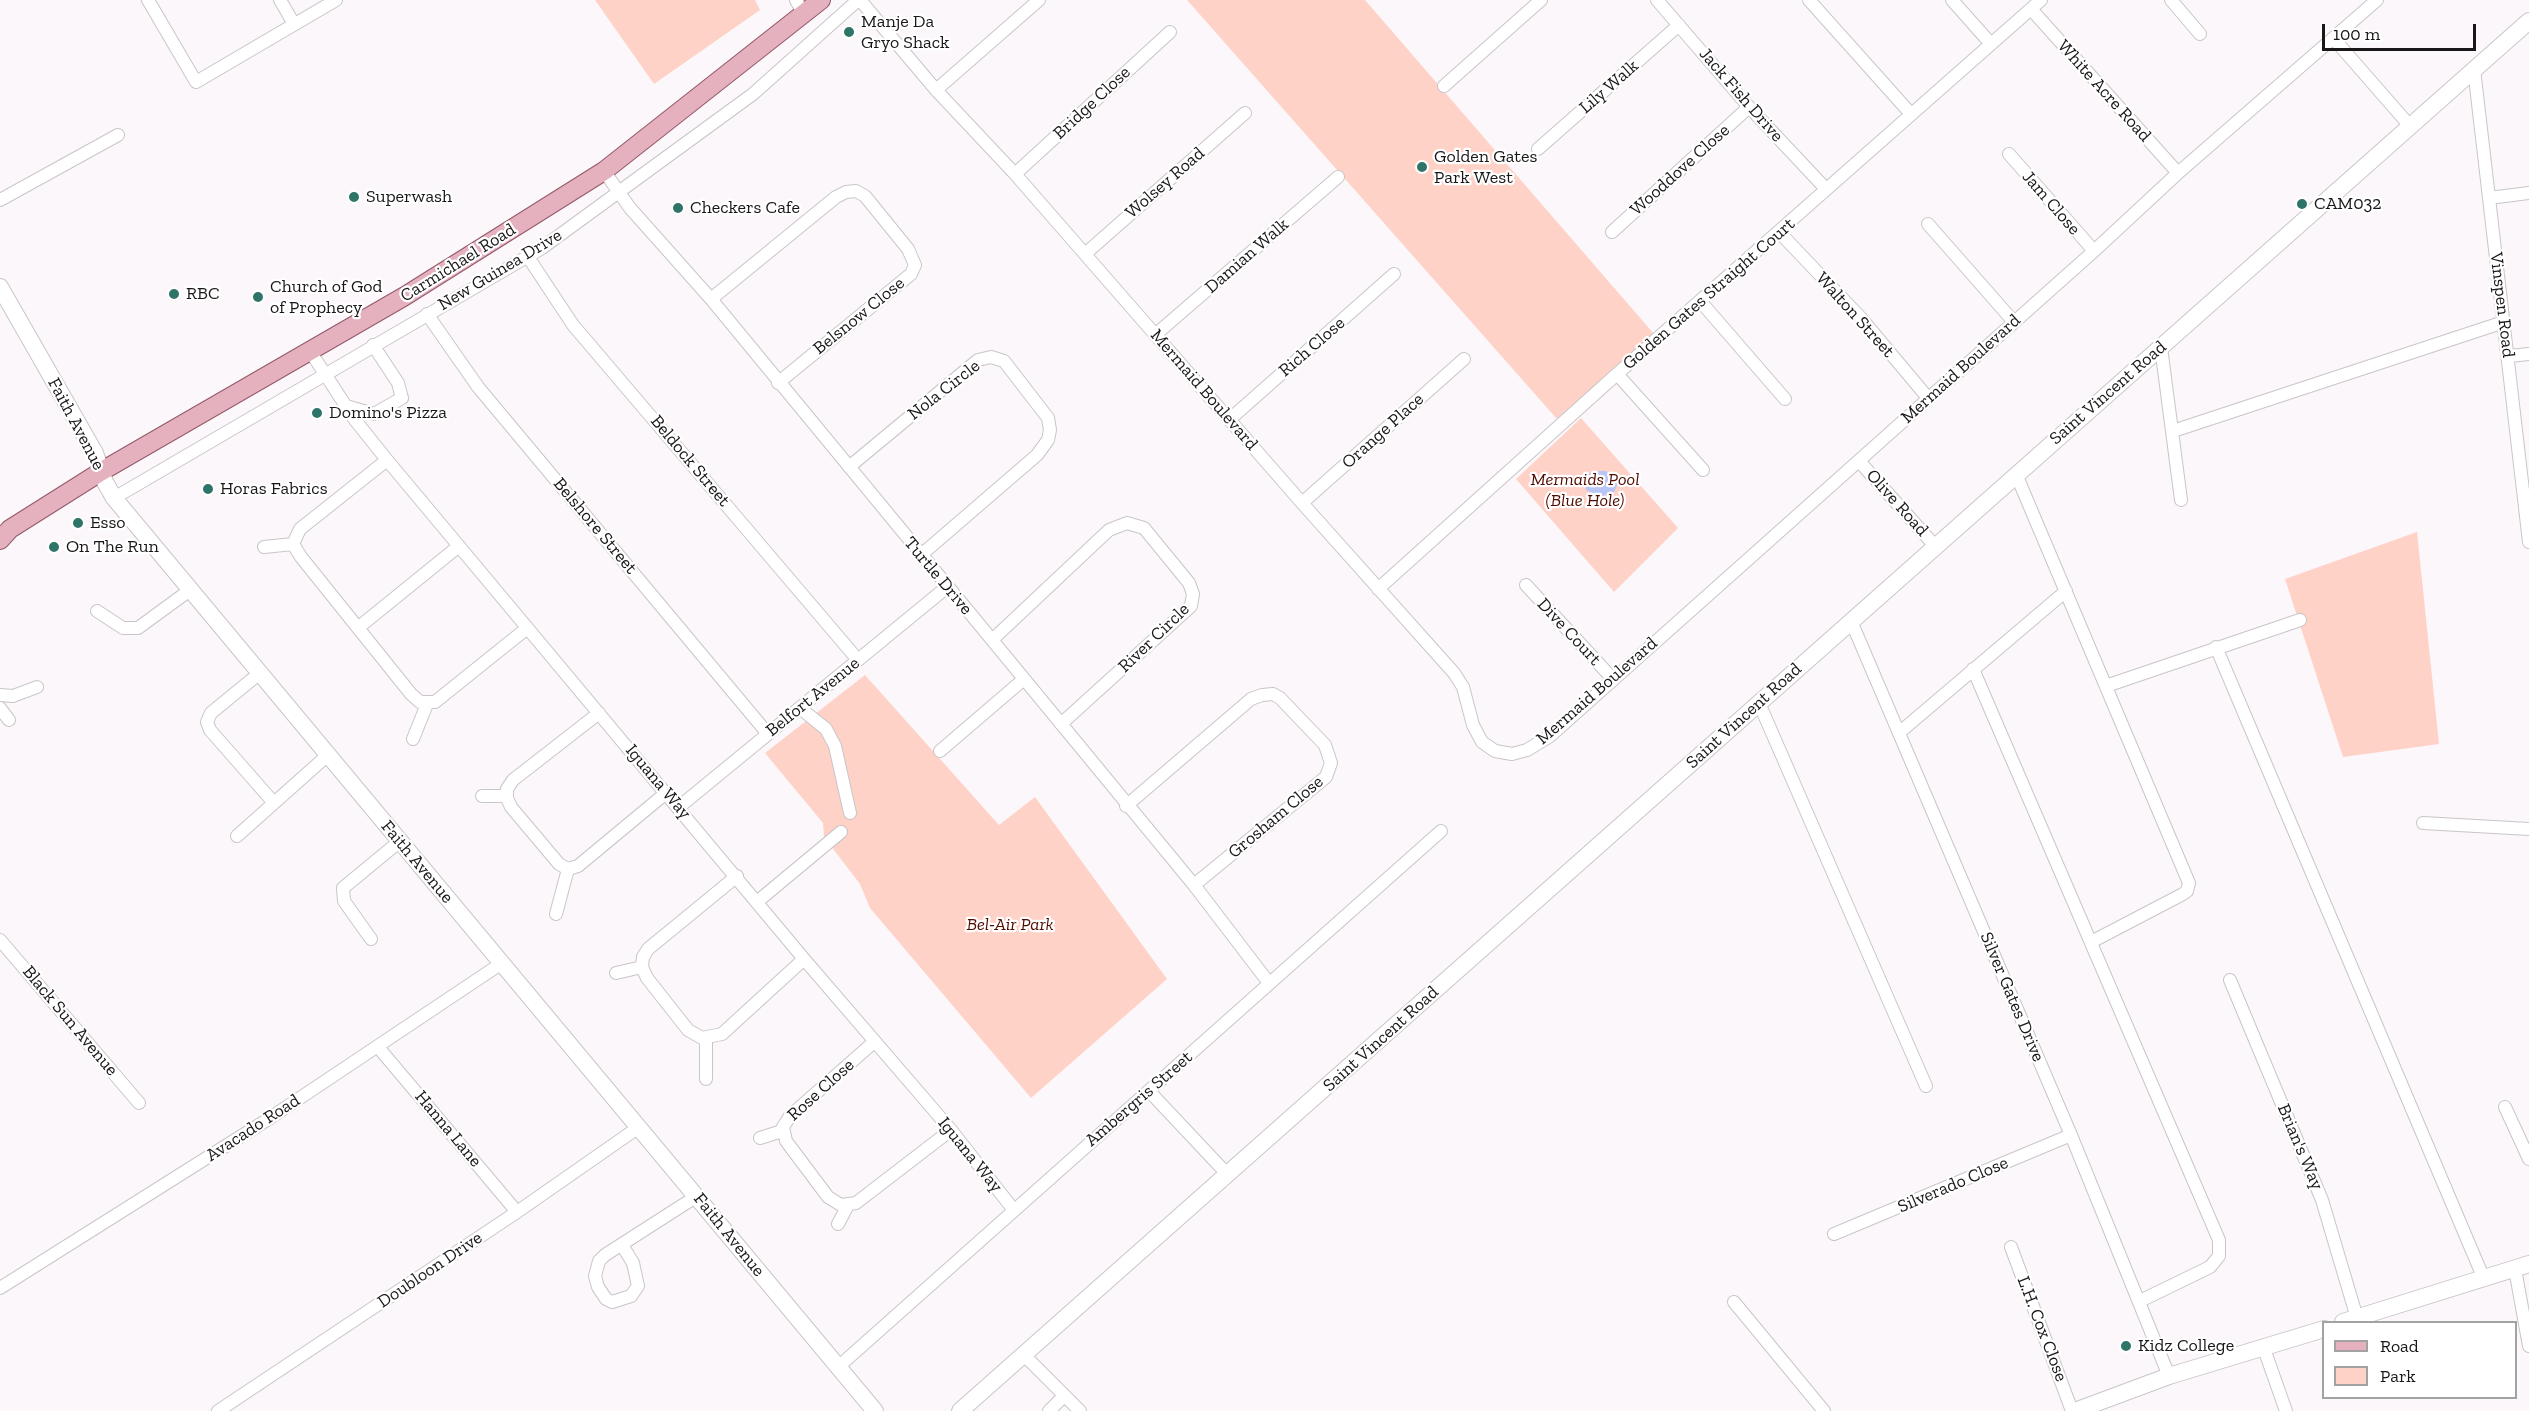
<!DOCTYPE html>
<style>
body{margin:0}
#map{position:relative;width:2529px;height:1411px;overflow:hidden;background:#fcf7fb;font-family:"Zilla Slab",serif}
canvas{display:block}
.legend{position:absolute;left:2322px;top:1321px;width:195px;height:78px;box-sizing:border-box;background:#fff;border:2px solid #a3a2a3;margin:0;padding:8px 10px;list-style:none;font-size:18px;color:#191718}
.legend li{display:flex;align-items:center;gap:12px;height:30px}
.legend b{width:30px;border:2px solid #a3a2a3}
.scale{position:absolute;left:2322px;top:24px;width:154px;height:27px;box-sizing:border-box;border:3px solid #191718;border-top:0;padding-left:8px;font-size:18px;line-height:21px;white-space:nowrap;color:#191718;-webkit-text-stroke:4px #fff;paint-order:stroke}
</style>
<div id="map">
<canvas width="2529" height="1411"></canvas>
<ul class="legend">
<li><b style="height:8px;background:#e5b1be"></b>Road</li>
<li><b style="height:16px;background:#ffd2c7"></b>Park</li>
</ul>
<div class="scale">100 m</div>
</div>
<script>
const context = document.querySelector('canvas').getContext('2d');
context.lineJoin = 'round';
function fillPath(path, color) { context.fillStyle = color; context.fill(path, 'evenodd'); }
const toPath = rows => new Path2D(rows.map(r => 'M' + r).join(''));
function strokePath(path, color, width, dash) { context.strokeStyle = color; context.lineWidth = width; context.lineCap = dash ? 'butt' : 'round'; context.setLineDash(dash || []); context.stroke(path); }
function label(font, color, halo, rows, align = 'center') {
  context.font = font + ' "Zilla Slab",serif'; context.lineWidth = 4.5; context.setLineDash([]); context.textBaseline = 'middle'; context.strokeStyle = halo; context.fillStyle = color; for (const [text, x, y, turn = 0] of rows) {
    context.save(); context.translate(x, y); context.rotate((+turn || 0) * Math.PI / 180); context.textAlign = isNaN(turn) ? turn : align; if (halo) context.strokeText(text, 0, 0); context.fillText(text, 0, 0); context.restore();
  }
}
fillPath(toPath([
 [595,0,755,0,760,10,654,84],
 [1187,0,1365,0,1654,334,1557,419],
 [1581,418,1678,528,1614,592,1516,479],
 [2417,532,2439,744,2343,757,2285,579],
 [865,675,999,825,1035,797,1167,979,1031,1098,870,908,860,884,824,837,823,823,765,753]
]), '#ffd2c7');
fillPath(toPath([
 [1596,471,1606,471,1614,478,1618,483,1614,492,1600,497,1586,490,1584,476]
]), '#b7c5f7');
const street = toPath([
 [148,0,196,82,336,0],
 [280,0,294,24],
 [796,0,804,15],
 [860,0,936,90,1015,174,1302,503,1454,673,1463,687,1473,725,1482,742,1495,751,1512,754,1527,750,1550,736,2094,251,2178,173,2377,0],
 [1657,0,1749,107,1826,189],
 [1809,0,1911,114],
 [1952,0,1991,44],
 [2171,0,2200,34],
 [2031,9,2178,173],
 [2334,39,2410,126],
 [2474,69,2529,542],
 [1444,86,1541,0],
 [936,90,1039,0],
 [1538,149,1679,25],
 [2009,154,2094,251],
 [604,171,630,208,711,299,1194,885,1269,983],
 [1015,174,1170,32],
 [2489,198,2529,193],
 [0,200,118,135],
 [1928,224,2014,322],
 [1612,232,1749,107],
 [1780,233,1861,318,1928,398],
 [1085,254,1245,113],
 [528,257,573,325,858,660],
 [711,299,836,197,846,192,856,191,865,196,908,249,915,265,911,274,778,383],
 [1701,302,1785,399],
 [427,314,478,387,768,734],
 [1155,335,1338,177],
 [2161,347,2181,500],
 [310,351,355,420,387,460,804,959,951,1130,1013,1209],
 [2509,356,2529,354],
 [1617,374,1703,470],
 [346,406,374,414,402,398,398,383,373,345],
 [1229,420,1394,274],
 [2173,431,2504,322],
 [387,460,300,529,293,544,301,557,411,694,420,702,435,702,526,629],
 [1859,461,1935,546],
 [849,467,978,360,991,357,1004,361,1048,418,1050,430,1048,440,1037,455,921,555],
 [2016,474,2189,883,2187,891,2183,894,2093,941],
 [114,498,542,248,753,94,858,0],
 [1302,503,1464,359],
 [264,547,293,544],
 [1526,585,1612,678],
 [1378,589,1617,374,2041,0],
 [97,611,123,628,138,628,190,590],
 [1851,621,2071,1135,2169,1376],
 [359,627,459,546],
 [992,640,1109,530,1127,523,1144,528,1189,583,1193,594,1191,606,1061,724],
 [2216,647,2484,1279],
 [1973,669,2219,1240,2219,1256,2210,1267,2140,1301],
 [261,672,211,713,207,722,210,730,274,803],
 [2106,686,2300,620],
 [0,695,13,696,37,687],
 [1759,703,1926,1086],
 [0,708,9,720],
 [800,708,826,729,835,746,850,813],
 [599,713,513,780,507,789,507,798,511,807,559,864,568,869,578,866,666,793],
 [1900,732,2066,591],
 [413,739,427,704],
 [940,751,1024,679],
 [482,796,507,796],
 [1126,806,1251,699,1262,695,1273,694,1280,698,1325,745,1331,763,1326,777,1194,885],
 [679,807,947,587],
 [2423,823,2529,829],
 [237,836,329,754],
 [737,876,648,949,643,957,642,967,647,978,688,1030,702,1038,722,1034,804,959],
 [758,901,841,832],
 [556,914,568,869],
 [371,939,344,901,343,888,400,841],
 [0,940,139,1103],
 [616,973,642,967],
 [2230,980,2322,1200,2357,1318],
 [874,1042,790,1116,783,1127,786,1141,828,1197,841,1205,856,1203,951,1130],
 [378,1047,517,1212],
 [706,1079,706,1038],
 [1149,1091,1228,1175],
 [2505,1107,2529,1159],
 [760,1138,782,1131],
 [838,1224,848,1205],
 [1834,1234,2071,1135],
 [622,1245,633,1263,638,1286,631,1296,612,1302,606,1299,598,1287,595,1276,599,1261,605,1255,697,1196],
 [2011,1247,2072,1411],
 [2515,1269,2529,1346],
 [0,1288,270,1118,502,963],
 [1734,1302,1824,1411],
 [2263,1346,2286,1411],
 [1024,1355,1080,1411],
 [837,1368,1441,831],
 [218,1411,517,1212,639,1127],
 [1049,1411,1064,1396]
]);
const secondary = toPath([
 [0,287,95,453,105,482,114,498,875,1411],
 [2343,1322,2529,1264],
 [960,1411,2529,21],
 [2075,1411,2169,1376,2324,1329]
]);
const primary = toPath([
 [0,540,10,529,102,471,405,296,604,171,821,0]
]);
strokePath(street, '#c9c5c8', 14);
strokePath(secondary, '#c9c5c8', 18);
strokePath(primary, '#935968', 20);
strokePath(street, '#fff', 12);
strokePath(secondary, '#fff', 16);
strokePath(primary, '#e5b1be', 18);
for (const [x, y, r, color] of [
 [849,32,6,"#2f7468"],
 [1422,167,6,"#2f7468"],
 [354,197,6,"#2f7468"],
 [2302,204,6,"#2f7468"],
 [678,208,6,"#2f7468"],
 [174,294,6,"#2f7468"],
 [258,297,6,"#2f7468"],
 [317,413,6,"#2f7468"],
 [208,489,6,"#2f7468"],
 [78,523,6,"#2f7468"],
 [54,547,6,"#2f7468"],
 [2126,1346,6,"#2f7468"]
]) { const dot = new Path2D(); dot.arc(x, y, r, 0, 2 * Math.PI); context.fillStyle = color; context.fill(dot); strokePath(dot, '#fff', 2); }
label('18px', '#191718', '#fff', [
 ["Manje Da",861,22],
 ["Gryo Shack",861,43],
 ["Golden Gates",1434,157],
 ["Park West",1434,178],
 ["Superwash",366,197],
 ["CAM032",2314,204],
 ["Checkers Cafe",690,208],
 ["Church of God",270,287],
 ["of Prophecy",270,308],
 ["RBC",186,294],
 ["Domino's Pizza",329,413],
 ["Horas Fabrics",220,489],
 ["Esso",90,523],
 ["On The Run",66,547],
 ["Kidz College",2138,1346]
], 'left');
label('18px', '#191718', '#fff', [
 ["Lily Walk",1609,87,-41],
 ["White Acre Road",2104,91,48],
 ["Jack Fish Drive",1741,95,49],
 ["Bridge Close",1092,103,-43],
 ["Wooddove Close",1680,170,-42],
 ["Wolsey Road",1165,183,-41],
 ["Jam Close",2051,203,49],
 ["Damian Walk",1247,256,-41],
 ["Carmichael Road",458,263,-32],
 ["New Guinea Drive",500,270,-31],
 ["Golden Gates Straight Court",1709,294,-41],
 ["Vinspen Road",2502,305,83],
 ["Walton Street",1855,315,48],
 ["Belsnow Close",859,316,-39],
 ["Rich Close",1312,347,-41],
 ["Mermaid Boulevard",1961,369,-42],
 ["Nola Circle",944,390,-38],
 ["Mermaid Boulevard",1204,390,49],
 ["Saint Vincent Road",2108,393,-41],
 ["Faith Avenue",76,424,62],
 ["Orange Place",1383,431,-42],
 ["Beldock Street",690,461,50],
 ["Olive Road",1897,503,48],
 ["Belshore Street",595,526,50],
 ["Turtle Drive",938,576,50],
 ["Dive Court",1569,632,47],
 ["River Circle",1154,638,-44],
 ["Mermaid Boulevard",1597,691,-41],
 ["Belfort Avenue",813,697,-39],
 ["Saint Vincent Road",1744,716,-42],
 ["Iguana Way",658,782,50],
 ["Grosham Close",1276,817,-40],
 ["Faith Avenue",417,862,50],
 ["Silver Gates Drive",2012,997,67],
 ["Black Sun Avenue",70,1021,50],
 ["Saint Vincent Road",1381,1039,-42],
 ["Rose Close",821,1090,-42],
 ["Ambergris Street",1139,1099,-41],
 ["Avacado Road",253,1128,-33],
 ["Hanna Lane",448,1129,50],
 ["Brian's Way",2300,1147,67],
 ["Iguana Way",970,1155,51],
 ["Silverado Close",1953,1185,-23],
 ["Faith Avenue",729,1235,51],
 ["Doubloon Drive",430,1270,-34],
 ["L.H. Cox Close",2042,1329,69]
]);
label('italic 18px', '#510c00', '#fff', [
 ["Mermaids Pool",1585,480],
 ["(Blue Hole)",1585,501],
 ["Bel-Air Park",1010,925]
]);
</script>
